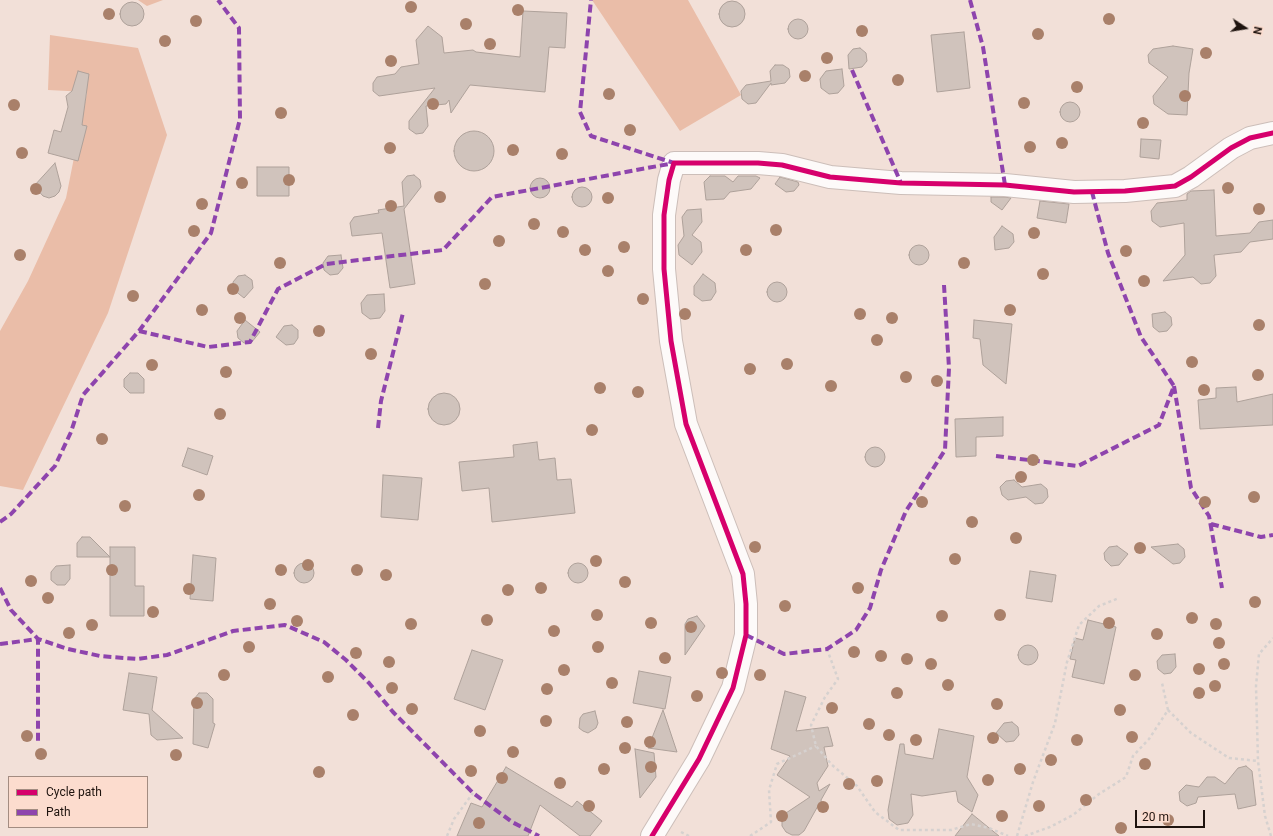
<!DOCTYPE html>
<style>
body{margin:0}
#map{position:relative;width:1273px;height:836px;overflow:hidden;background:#f2e0d8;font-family:Roboto,sans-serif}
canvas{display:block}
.legend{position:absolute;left:8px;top:776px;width:140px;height:52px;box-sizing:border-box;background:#fcdcce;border:1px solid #a38c81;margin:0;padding:5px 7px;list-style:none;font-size:12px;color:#1e130e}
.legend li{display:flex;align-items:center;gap:8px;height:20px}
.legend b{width:20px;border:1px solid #a38c81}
.north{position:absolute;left:1225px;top:8px;width:40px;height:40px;-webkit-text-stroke:3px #fcdcce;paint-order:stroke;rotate:102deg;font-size:11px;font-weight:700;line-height:16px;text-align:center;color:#1e130e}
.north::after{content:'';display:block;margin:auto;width:14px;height:18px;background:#1e130e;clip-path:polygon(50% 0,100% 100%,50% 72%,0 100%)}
.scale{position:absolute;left:1135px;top:810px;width:70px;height:18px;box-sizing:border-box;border:2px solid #1e130e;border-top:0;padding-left:5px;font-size:12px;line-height:14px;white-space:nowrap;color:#1e130e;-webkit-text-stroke:3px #fcdcce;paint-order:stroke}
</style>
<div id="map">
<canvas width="1273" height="836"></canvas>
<ul class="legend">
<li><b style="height:5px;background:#d6006c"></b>Cycle path</li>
<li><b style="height:5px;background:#8e44ad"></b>Path</li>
</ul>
<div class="north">N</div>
<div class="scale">20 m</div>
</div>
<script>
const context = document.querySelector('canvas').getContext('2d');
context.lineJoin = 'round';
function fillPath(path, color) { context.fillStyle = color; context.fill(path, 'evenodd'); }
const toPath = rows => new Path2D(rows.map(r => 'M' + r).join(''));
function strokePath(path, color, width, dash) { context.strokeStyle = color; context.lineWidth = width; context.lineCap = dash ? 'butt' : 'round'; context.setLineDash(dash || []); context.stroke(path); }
fillPath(toPath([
 [138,0,163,0,147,6],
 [592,0,688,0,741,95,680,131],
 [50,35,138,48,167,135,108,313,23,490,0,486,0,331,28,281,66,198,87,92,48,90]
]), '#eabda8');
const building = toPath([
 '719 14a13 13 0 1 1 26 0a13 13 0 1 1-26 0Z',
 '120 14a12 12 0 1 1 24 0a12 12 0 1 1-24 0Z',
 [523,11,567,13,565,48,549,47,545,92,470,85,451,113,449,100,446,104,426,106,428,126,423,133,416,134,409,129,409,121,435,88,379,96,373,91,373,83,377,77,395,74,401,67,419,64,416,40,428,26,442,37,444,53,473,50,476,52,520,57,523,11],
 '788 29a10 10 0 1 1 20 0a10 10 0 1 1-20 0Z',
 [964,32,970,88,937,92,931,35,964,32],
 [1173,46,1193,49,1189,73,1187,115,1168,114,1154,104,1153,96,1168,77,1149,63,1148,55,1153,49,1173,46],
 [860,48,866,53,867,61,862,67,849,69,848,55,853,49,860,48],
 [775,65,783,65,789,69,790,77,785,83,771,85,771,83,756,103,748,104,742,99,741,91,746,85,771,81,770,71,775,65],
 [842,69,844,86,838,93,829,94,821,88,820,79,826,71,842,69],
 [78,71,89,74,82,125,87,126,78,161,48,153,54,130,61,132,68,107,66,96,72,91,78,71],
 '1060 112a10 10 0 1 1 20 0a10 10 0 1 1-20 0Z',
 '454 151a20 20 0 1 1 40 0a20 20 0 1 1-40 0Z',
 [1141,139,1161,140,1159,159,1140,157,1141,139],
 [55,163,61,186,59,192,55,196,49,198,43,196,34,186,55,163],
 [257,167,289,167,289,196,257,196,257,167],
 [414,175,420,180,421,187,404,209,415,284,390,288,382,233,352,236,350,223,354,217,379,213,378,210,404,206,402,182,407,176,414,175],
 [710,176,725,176,733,182,738,176,756,176,760,178,751,189,730,192,724,199,706,200,704,182,710,176],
 [780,177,798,182,799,185,794,191,786,192,775,184,780,177],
 '530 188a10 10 0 1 1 20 0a10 10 0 1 1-20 0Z',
 '572 197a10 10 0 1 1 20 0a10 10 0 1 1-20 0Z',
 [1214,190,1216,236,1250,233,1259,222,1273,220,1273,239,1250,242,1241,252,1214,255,1216,276,1210,283,1201,284,1193,277,1163,281,1185,255,1184,223,1160,227,1152,221,1151,211,1157,203,1187,200,1187,194,1191,191,1214,190],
 [991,197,1004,197,1011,198,1002,210,991,202,991,197],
 [1040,201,1069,204,1066,223,1037,218,1040,201],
 [701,209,702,222,692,235,701,242,702,252,692,265,679,255,678,245,684,236,682,217,687,210,701,209],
 [1002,226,1013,234,1014,242,1009,248,995,250,994,237,1002,226],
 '909 255a10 10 0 1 1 20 0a10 10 0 1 1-20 0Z',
 [341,255,343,268,338,274,330,275,324,270,323,263,328,256,341,255],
 [703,274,715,283,716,292,711,300,702,301,694,295,694,286,703,274],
 [245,275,252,280,253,288,244,298,234,290,233,282,238,276,245,275],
 '767 292a10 10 0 1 1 20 0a10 10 0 1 1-20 0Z',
 [384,294,385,311,380,318,370,319,362,313,361,303,367,295,384,294],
 [1165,312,1171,317,1172,325,1167,331,1159,332,1153,327,1152,314,1165,312],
 [245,320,260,332,251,343,244,343,238,338,237,331,245,320],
 [974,320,1012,324,1006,384,983,365,980,339,973,338,974,320],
 [292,325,298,330,298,338,294,344,286,345,276,337,284,326,292,325],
 [130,373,138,373,144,379,144,393,130,393,124,387,124,379,130,373],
 [1236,387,1237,402,1273,394,1273,425,1200,429,1198,400,1216,398,1216,388,1236,387],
 '428 409a16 16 0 1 1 32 0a16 16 0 1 1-32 0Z',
 [1003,417,1003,436,976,437,976,456,956,457,955,419,1003,417],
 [537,442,539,460,555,458,557,480,571,479,575,513,492,522,489,488,462,491,459,462,514,457,513,445,537,442],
 '865 457a10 10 0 1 1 20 0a10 10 0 1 1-20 0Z',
 [188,448,213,456,207,475,182,466,188,448],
 [383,475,422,478,418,520,381,517,383,475],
 [1014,480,1022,487,1041,484,1047,489,1048,497,1043,503,1035,504,1026,497,1008,500,1002,495,1000,487,1006,481,1014,480],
 [82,537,90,537,110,557,77,557,77,543,82,537],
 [1178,544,1184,549,1185,557,1180,563,1173,564,1151,547,1178,544],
 [1117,546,1128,554,1119,565,1111,566,1105,560,1104,553,1109,547,1117,546],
 [110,547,135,547,135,586,144,586,144,616,110,616,110,547],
 [193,555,216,558,213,601,190,599,193,555],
 '294 573a10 10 0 1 1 20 0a10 10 0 1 1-20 0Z',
 '568 573a10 10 0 1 1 20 0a10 10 0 1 1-20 0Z',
 [70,565,70,579,65,585,57,585,51,580,51,572,56,566,70,565],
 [1030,571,1056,575,1052,602,1026,598,1030,571],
 [697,616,705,626,685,655,685,624,688,619,697,616],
 [1088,620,1116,627,1104,684,1072,677,1076,660,1070,659,1075,638,1083,640,1088,620],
 '1018 655a10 10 0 1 1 20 0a10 10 0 1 1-20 0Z',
 [472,650,503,660,485,710,454,699,472,650],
 [1175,654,1176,667,1171,673,1164,674,1158,669,1157,661,1162,655,1175,654],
 [639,671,671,677,665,709,633,703,639,671],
 [129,673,157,677,152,710,183,738,157,740,151,735,149,714,123,710,129,673],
 [785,691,806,697,796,731,828,727,833,746,824,747,828,766,817,783,819,791,830,784,821,800,822,805,819,804,804,831,799,835,792,835,786,832,782,826,782,819,786,813,810,797,777,775,790,756,771,749,785,691],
 [199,693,207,693,213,699,213,723,215,724,208,748,193,744,194,699,199,693],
 [663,710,677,752,648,748,663,710],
 [595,711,598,723,596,728,588,733,583,731,579,728,580,718,583,714,595,711],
 [1012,722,1018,727,1019,735,1014,741,1006,742,996,733,1004,723,1012,722],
 [939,729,974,736,967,777,978,795,972,812,958,802,956,791,922,796,911,794,913,815,908,823,897,825,889,819,888,810,900,744,904,744,905,754,933,759,939,729],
 [635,749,654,753,656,777,640,798,635,749],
 [1246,766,1252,771,1256,805,1238,809,1235,794,1198,797,1196,803,1187,806,1180,801,1179,792,1186,785,1199,787,1207,777,1215,777,1225,784,1238,768,1246,766],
 [506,767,572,807,577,801,602,821,590,836,580,836,540,805,528,836,457,836,471,803,482,807,506,767],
 [972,814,999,836,955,836,972,814]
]);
fillPath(building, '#d0c3bc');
strokePath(building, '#aea19a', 1);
const minor = toPath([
 [652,836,699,759,733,688,746,635,746,604,743,574,686,424,671,341,664,269,664,215,669,180,674,163,758,163,782,165,830,177,901,183,1005,185,1074,192,1125,191,1175,186,1191,177,1231,148,1250,138,1273,133]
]);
strokePath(minor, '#ccbeb9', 24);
strokePath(toPath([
 [827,649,838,679,825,697,811,725,816,746,832,765,857,786,875,812,899,830,951,830,971,824,989,828,1008,836],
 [1168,710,1191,733,1229,758,1258,761],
 [681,832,689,836],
 [447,836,454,819,473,793],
 [750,836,771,822,769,790,777,764,816,746],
 [1017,836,1033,782,1055,723,1067,662,1079,625,1099,606,1119,598],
 [1025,836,1050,827,1073,815,1099,794,1126,777,1133,756,1149,739,1168,710,1162,683],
 [1271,836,1265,816,1258,761,1256,686,1259,654,1273,638]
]), '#d6d1cf', 2.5, [3, 3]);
strokePath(minor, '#fdfaf9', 22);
strokePath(toPath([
 [970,0,983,47,1005,185],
 [852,70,901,183],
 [139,331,208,347,250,342,278,289,326,264,443,250,492,197,674,163,591,136,580,112,591,0],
 [1174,386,1191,488,1209,516,1222,588],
 [378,428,381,401,403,313],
 [996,456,1078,466,1159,425,1174,386,1141,337,1108,253,1092,192],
 [0,522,11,514,55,466,71,432,83,395,139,331,211,233,240,119,239,28,218,0],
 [1211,524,1261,537,1273,535],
 [0,588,11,610,38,639,68,649,100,656,137,659,167,655,233,631,285,625,324,642,346,660,369,683,393,712,473,793,512,822,539,836],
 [746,635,784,654,827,649,856,630,870,608,881,570,906,511,945,450,949,368,944,285],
 [0,644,38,639,38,744]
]), '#8e44ad', 4, [8, 4]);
strokePath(toPath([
 [652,836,699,759,733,688,746,635,746,604,743,574,686,424,671,341,664,269,664,215,669,180,674,163,758,163,782,165,830,177,901,183,1005,185,1074,192,1125,191,1175,186,1191,177,1231,148,1250,138,1273,133]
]), '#d6006c', 5);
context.fillStyle = '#a9806a';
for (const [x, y] of [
 [411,7],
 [518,10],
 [109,14],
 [1109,19],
 [196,21],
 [466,24],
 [862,31],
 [1038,34],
 [165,41],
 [490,44],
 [1206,53],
 [827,58],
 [391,61],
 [805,76],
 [898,80],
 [1077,87],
 [609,94],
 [1185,96],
 [1024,103],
 [433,104],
 [14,105],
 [281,113],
 [1143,123],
 [630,130],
 [1062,143],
 [1030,147],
 [390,148],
 [513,150],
 [22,153],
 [562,154],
 [289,180],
 [242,183],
 [1228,188],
 [36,189],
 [440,197],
 [608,198],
 [202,204],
 [391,206],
 [1259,209],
 [534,224],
 [776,230],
 [194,231],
 [563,232],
 [1034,233],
 [499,241],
 [624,247],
 [585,250],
 [746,250],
 [1126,251],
 [20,255],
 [280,263],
 [964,263],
 [608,271],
 [1043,274],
 [1144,281],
 [485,284],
 [233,289],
 [133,296],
 [643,299],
 [202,310],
 [1010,310],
 [685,314],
 [860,314],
 [240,318],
 [892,318],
 [1259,325],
 [319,331],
 [877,340],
 [371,354],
 [1192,362],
 [787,364],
 [152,365],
 [750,369],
 [226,372],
 [1258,375],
 [906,377],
 [937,381],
 [831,386],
 [600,388],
 [1204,390],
 [638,392],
 [220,414],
 [592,430],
 [102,439],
 [1033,460],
 [1021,477],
 [199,495],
 [1254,497],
 [922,502],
 [1205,502],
 [125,506],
 [972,522],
 [1016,538],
 [755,547],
 [1140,548],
 [955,559],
 [596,561],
 [308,565],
 [112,570],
 [281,570],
 [357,570],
 [386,575],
 [31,581],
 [625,582],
 [541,588],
 [858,588],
 [189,589],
 [508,590],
 [48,598],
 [1255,602],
 [270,604],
 [785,606],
 [153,612],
 [597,615],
 [1000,615],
 [942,616],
 [1192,618],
 [487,620],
 [297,621],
 [651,623],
 [1109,623],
 [411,624],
 [1216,624],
 [92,625],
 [691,627],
 [554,631],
 [69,633],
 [1157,634],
 [1219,643],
 [249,647],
 [598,647],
 [854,652],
 [356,653],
 [881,656],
 [665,658],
 [907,659],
 [389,662],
 [931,664],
 [1224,664],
 [1199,669],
 [564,670],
 [722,673],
 [224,675],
 [760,675],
 [1135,675],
 [328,677],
 [612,683],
 [948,685],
 [1215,686],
 [392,688],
 [547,689],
 [897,693],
 [1199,693],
 [697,696],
 [197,703],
 [997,704],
 [832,708],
 [412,709],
 [1120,710],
 [353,715],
 [546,721],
 [627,722],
 [869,724],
 [480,731],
 [889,735],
 [27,736],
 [1132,737],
 [993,738],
 [916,740],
 [1077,740],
 [650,742],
 [625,748],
 [513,752],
 [41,754],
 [176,755],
 [1051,760],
 [1145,764],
 [651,767],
 [604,769],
 [1020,769],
 [471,771],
 [319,772],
 [502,778],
 [988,780],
 [877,781],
 [560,783],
 [849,784],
 [1086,800],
 [589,806],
 [1039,806],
 [823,807],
 [782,816],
 [1002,816],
 [1168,820],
 [479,823],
 [1121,828]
]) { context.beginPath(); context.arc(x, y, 6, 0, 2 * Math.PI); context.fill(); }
</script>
